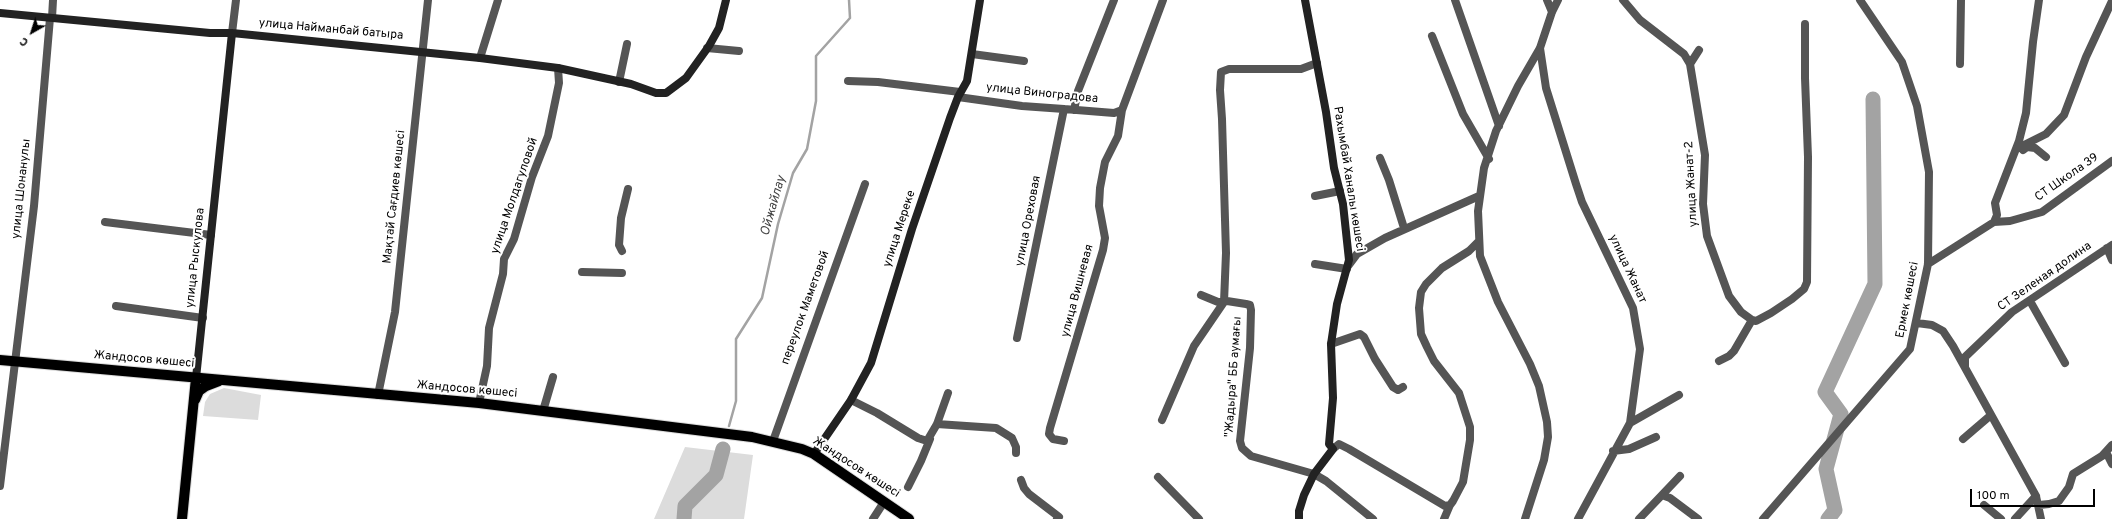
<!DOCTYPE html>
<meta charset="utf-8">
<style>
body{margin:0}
#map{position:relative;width:2112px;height:519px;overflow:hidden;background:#fff;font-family:Overpass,sans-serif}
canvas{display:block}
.north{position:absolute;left:12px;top:12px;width:40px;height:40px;-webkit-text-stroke:3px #fff;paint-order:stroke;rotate:219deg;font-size:11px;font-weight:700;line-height:16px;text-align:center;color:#000}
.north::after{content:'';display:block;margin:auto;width:14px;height:18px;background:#000;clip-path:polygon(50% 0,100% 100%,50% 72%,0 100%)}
.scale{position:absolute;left:1970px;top:489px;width:125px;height:18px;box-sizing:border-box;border:2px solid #000;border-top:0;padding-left:5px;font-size:12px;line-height:14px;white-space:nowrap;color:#000;-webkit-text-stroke:3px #fff;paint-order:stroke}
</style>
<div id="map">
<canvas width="2112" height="519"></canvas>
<div class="north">С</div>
<div class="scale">100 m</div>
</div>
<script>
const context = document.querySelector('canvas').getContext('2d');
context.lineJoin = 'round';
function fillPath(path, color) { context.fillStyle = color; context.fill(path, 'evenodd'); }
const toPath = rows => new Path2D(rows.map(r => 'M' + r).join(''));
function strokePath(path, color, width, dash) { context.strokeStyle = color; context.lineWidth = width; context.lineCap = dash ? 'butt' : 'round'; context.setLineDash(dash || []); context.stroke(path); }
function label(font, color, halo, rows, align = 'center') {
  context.font = font + ' Overpass,sans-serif'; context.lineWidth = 4; context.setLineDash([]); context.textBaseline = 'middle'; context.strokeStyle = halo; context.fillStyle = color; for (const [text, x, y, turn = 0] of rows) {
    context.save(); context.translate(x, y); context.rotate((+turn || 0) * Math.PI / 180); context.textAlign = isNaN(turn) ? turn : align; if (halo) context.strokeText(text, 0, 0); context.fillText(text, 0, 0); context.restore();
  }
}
fillPath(toPath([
 [224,388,261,395,258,420,203,416,205,402,210,394],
 [685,447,753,455,744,519,654,519]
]), '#dcdcdc');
strokePath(toPath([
 [729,426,736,401,736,339,762,298,778,224,793,173,807,149,816,101,816,56,850,18,849,0]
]), '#a3a3a3', 2.5);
strokePath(toPath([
 [684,519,685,506,716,475,723,449],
 [1828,519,1835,510,1826,469,1841,414,1825,392,1875,284,1873,99]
]), '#a3a3a3', 15);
const primary = toPath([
 [0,360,479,403,752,437,802,449,814,454,909,519],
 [195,400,199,391,206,386,219,381],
 [182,519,196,378]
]);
strokePath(primary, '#dbdbdb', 12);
strokePath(toPath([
 [1455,0,1499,126],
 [1547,0,1552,12],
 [1623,0,1640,20,1684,54,1690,64,1705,155,1703,204,1707,236,1729,296,1741,312,1752,320,1756,321,1771,313,1792,299,1804,289,1807,282,1808,157,1805,78,1805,24],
 [52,18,53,0],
 [232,33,236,0],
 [1432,36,1463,114,1489,159],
 [707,48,739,51],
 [1540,48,1546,88,1576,184,1582,202,1633,308,1640,349,1630,423,1578,519],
 [972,54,1024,61],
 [480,58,498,0],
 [1690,64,1699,50],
 [1960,64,1961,0],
 [848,81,878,82,960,92],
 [619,82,627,44],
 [958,97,1022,106,1064,109,1114,113,1122,110],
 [1074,110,1078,91,1114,0],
 [2016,149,2046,134,2064,115,2086,57,2112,1],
 [2023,150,2027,147,2035,148,2046,157],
 [1380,158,1389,180,1404,228],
 [1315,196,1340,191],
 [105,222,211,235],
 [1994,222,1997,215,1995,203,2019,141,2026,113,2033,42,2039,0],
 [2107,248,2112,260],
 [622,251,619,245,621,218,628,189],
 [1315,264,1347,269],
 [1928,264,1994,222,2010,221,2042,212,2112,161],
 [1348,266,1357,254,1385,238,1479,196],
 [582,272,622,273],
 [1201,295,1218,302,1227,301,1246,304,1250,305,1251,310,1250,348,1240,441,1242,448,1251,456,1314,474,1326,481,1373,519],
 [2030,301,2065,363],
 [116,306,203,318],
 [1917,323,1932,325,1943,331,1953,346,2036,496,2041,519],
 [1017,338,1064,109],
 [1331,344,1360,334,1364,337,1375,359,1393,387,1398,390,1403,387],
 [1719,361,1729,356,1734,351,1752,320],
 [1965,366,1965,357,2012,312,2112,245],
 [378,395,395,312,428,0],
 [851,400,877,413,918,438,927,441,937,424,948,393],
 [479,403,487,366,489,328,503,274,504,259,514,239,532,177,548,136,559,83,558,68],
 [543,411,553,377],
 [1162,420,1194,346,1224,302,1226,253,1222,119,1220,90,1221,72,1229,69,1301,69,1317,63],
 [1630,423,1679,395],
 [937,424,996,428,1012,438,1016,447,1016,453],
 [1963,439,1991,415],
 [773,441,865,184],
 [1064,441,1053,439,1049,434,1050,428,1103,250,1105,238,1099,206,1100,188,1105,162,1118,136,1122,110,1163,0],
 [1333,449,1339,444,1349,449,1445,506,1450,505,1453,501,1463,482,1470,440,1470,427,1459,393,1434,361,1427,347,1421,334,1419,308,1421,292,1426,284,1442,268,1469,251,1479,241],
 [1613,451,1629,449,1656,437],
 [2106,452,2112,464],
 [1158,477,1199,519],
 [1021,480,1024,488,1029,494,1059,517,1057,519],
 [0,486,34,206,50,18],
 [908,487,921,461,930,439],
 [1662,495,1680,476],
 [1984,505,2001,519],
 [2039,505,2049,504,2059,501,2069,487,2073,474,2102,456,2112,445],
 [873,519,884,502],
 [1444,519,1450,505],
 [1525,519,1544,460,1548,437,1547,422,1539,386,1530,364,1498,302,1480,256,1478,211,1484,168,1496,131,1518,86,1540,48,1552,12,1558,0],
 [1639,519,1662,495,1670,498,1698,519],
 [1763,519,1910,349,1928,264,1929,172,1917,106,1902,62,1860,0],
 [2015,519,2036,496]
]), '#555', 8);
strokePath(toPath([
 [0,13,210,33,232,33,480,58,558,68,631,84,656,93,666,93,686,78,709,46,719,28,726,0],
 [196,378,232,33],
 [814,454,851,400,871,363,912,229,950,118,958,97,967,81,980,0],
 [1299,519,1299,511,1304,495,1314,474,1333,449,1329,444,1333,398,1331,344,1337,304,1349,260,1343,204,1334,168,1326,112,1305,0]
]), '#222', 8);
strokePath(primary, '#000', 10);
label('12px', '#000', '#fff', [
 ["улица Найманбай батыра",331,30,5],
 ["улица Виноградова",1042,94,6],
 ["СТ Школа 39",2067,178,-35],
 ["Рахымбай Ханалы көшесі",1348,179,81],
 ["улица Жанат-2",1692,184,-93],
 ["улица Шонанулы",22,189,-84],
 ["улица Молдагуловой",515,196,-71],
 ["Мақтай Сағдиев көшесі",395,197,-84],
 ["улица Ореховая",1029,221,-79],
 ["улица Мереке",900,229,-72],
 ["улица Рыскулова",196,258,-84],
 ["улица Жанат",1627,269,65],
 ["СТ Зеленая долина",2045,277,-35],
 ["улица Вишневая",1078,291,-75],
 ["Ермек көшесі",1908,300,-79],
 ["переулок Маметовой",806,308,-70],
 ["Жандосов көшесі",144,360,5],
 ["\"Жадыра\" ББ аумағы",1234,377,-86],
 ["Жандосов көшесі",467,390,5],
 ["Жандосов көшесі",856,468,33]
]);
label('italic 13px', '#444', '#fff', [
 ["Ойжайлау",774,206,-74]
]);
</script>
